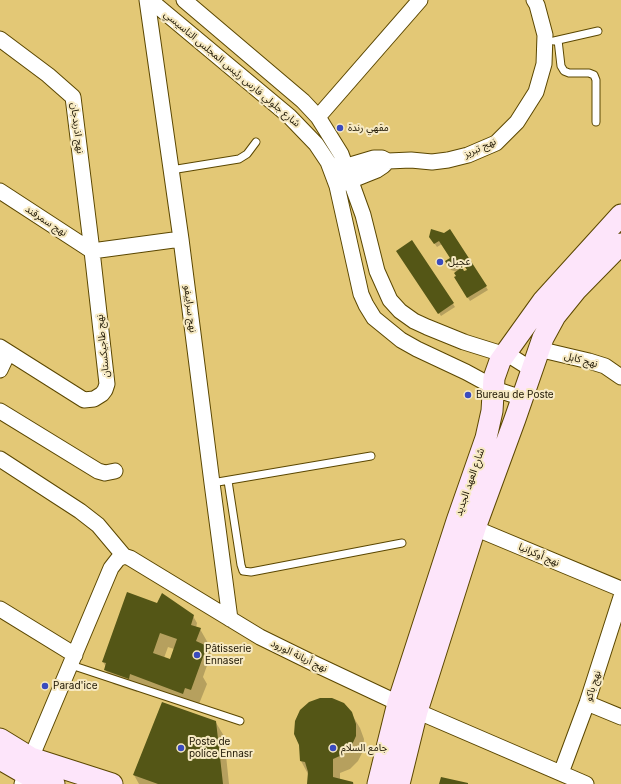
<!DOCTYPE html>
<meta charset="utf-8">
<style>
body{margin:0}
canvas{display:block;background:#e3c876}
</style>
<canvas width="621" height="784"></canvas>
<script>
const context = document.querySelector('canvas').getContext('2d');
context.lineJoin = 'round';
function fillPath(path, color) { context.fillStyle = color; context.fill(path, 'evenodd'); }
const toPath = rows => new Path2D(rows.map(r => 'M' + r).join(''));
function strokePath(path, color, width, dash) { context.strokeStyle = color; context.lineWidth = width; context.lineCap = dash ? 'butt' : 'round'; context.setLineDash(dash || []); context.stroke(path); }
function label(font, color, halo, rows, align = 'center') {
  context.font = font + ' Inter,"Noto Sans Arabic",sans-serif'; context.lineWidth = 4; context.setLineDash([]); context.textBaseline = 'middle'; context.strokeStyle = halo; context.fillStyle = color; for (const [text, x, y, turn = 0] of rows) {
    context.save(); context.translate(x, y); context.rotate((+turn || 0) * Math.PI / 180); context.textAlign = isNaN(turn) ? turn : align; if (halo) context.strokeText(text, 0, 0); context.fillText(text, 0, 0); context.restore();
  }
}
fillPath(toPath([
 [450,230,488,290,470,301,455,278,457,276,457,272,451,270,446,261,451,258,442,244,437,247,430,237,444,234],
 [462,261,468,270,464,273,458,272],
 [412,241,455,307,441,316,399,254],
 [193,616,197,623,196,628,200,629,208,643,207,647,211,654,203,677,207,684,199,704,193,701,191,707,138,688,137,692,113,684,105,669,106,667,103,662],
 [168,647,174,649,170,660,164,658],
 [351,713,360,728,364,739,363,751,358,761,350,769,340,773,340,780,353,782,354,784,308,784,308,774,301,761],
 [215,721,224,736,229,784,139,784,134,775]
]), '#0003');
fillPath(toPath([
 [431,229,444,233,450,229,487,286,467,298,454,277,456,276,454,273,462,267,464,271,467,270,460,259,456,269,449,267,445,261,450,258,439,241,434,244,429,237],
 [412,240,454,303,438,314,396,251],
 [127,592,157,603,162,593,194,615,191,625,201,628,196,641,207,646,191,690,185,688,183,694,130,674,129,679,104,670,106,663,102,662],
 [160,633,177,639,170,659,153,653],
 [320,698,332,698,344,703,352,712,356,724,356,736,351,747,342,755,333,759,333,777,353,782,353,784,307,784,308,772,305,762,300,761,299,745,294,734,295,721,300,710,309,702],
 [162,702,216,721,223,784,158,784,133,775],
 [441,777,468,783,468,784,439,784]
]), '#545616');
const service = toPath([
 [558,40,561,66,564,71,569,73,589,73,594,75,596,80,596,122],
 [554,41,598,31],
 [171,170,239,159,247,154,256,142],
 [228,481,241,565,243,571,251,572,402,543],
 [212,483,371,456],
 [71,665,240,721]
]);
const minor = toPath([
 [147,0,181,239,212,483,230,619],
 [150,0,289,116,316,144,328,162,337,186,361,294,366,305,374,318,401,340,417,349,466,372,501,391,522,398],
 [184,0,303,101,318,117,341,154,363,215,377,271,390,300,400,311,414,321,427,327,464,342,512,357,531,369],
 [0,39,48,75,73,97,92,251,107,384,105,390,102,394,94,399,84,400,0,347],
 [318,117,420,0],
 [337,169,374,158,382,158,388,161],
 [342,184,377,170,383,166,388,161,411,160,432,162,448,160,468,155,496,143,517,122,536,92,544,64,545,35,537,5,534,0],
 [0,191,92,251],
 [92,251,181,239],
 [538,349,589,361,605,366,621,377],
 [0,370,8,353],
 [0,411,98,471,105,473,115,471],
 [0,459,80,511,98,525,124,556],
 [465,524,621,589],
 [0,609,75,655],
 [587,703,621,717],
 [561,773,587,703,621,597],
 [22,784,31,758,111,568,118,559,124,556,130,558,260,637,313,663,398,703,586,784]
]);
const secondary = toPath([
 [0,739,31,758,112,784],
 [0,759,26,774,54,784],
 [378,784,398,703,457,521,486,438,492,411,494,378,500,361,543,301,621,215],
 [399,784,417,711,475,528,515,419,543,338,555,316,576,290,621,244]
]);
strokePath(service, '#5b4700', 9);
strokePath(minor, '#5b4700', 17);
strokePath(secondary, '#5b4700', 23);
strokePath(service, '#fff', 7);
strokePath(minor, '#fff', 15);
strokePath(secondary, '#fde5fa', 21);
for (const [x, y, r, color] of [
 [340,128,4,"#3a4bbe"],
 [440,262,4,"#3a4bbe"],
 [468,395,4,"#3a4bbe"],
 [197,655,4,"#3a4bbe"],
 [45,686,4,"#3a4bbe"],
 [181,748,4,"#3a4bbe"],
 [333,748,4,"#3a4bbe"]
]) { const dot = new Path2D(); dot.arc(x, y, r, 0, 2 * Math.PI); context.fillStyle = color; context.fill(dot); strokePath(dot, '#f7eac3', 1.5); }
label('10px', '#1c1400', '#f7eac3', [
 ["شارع جلولي فارس رئيس المجلس التاسيسي",232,69,40],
 ["نهج اذربدجان",77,128,83],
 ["نهج تبريز",480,148,-25],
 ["نهج سمرقند",46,221,33],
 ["نهج سراييفو",190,309,83],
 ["نهج طاجيكستان",103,346,-96],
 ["نهج كابل",581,360,15],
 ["شارع العهد الجديد",470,482,-71],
 ["نهج أوكرانيا",539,555,23],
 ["نهج أريانة الورود",299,656,26],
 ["نهج باكو",593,686,-72]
]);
label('10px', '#1c1400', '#f7eac3', [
 ["مقهي رندة",348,128],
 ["عجيل",448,262],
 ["Bureau de Poste",476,395],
 ["Pâtisserie",205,649],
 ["Ennaser",205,661],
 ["Parad'ice",53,686],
 ["Poste de",189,742],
 ["police Ennasr",189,754],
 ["جامع السلام",341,748]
], 'left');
</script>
